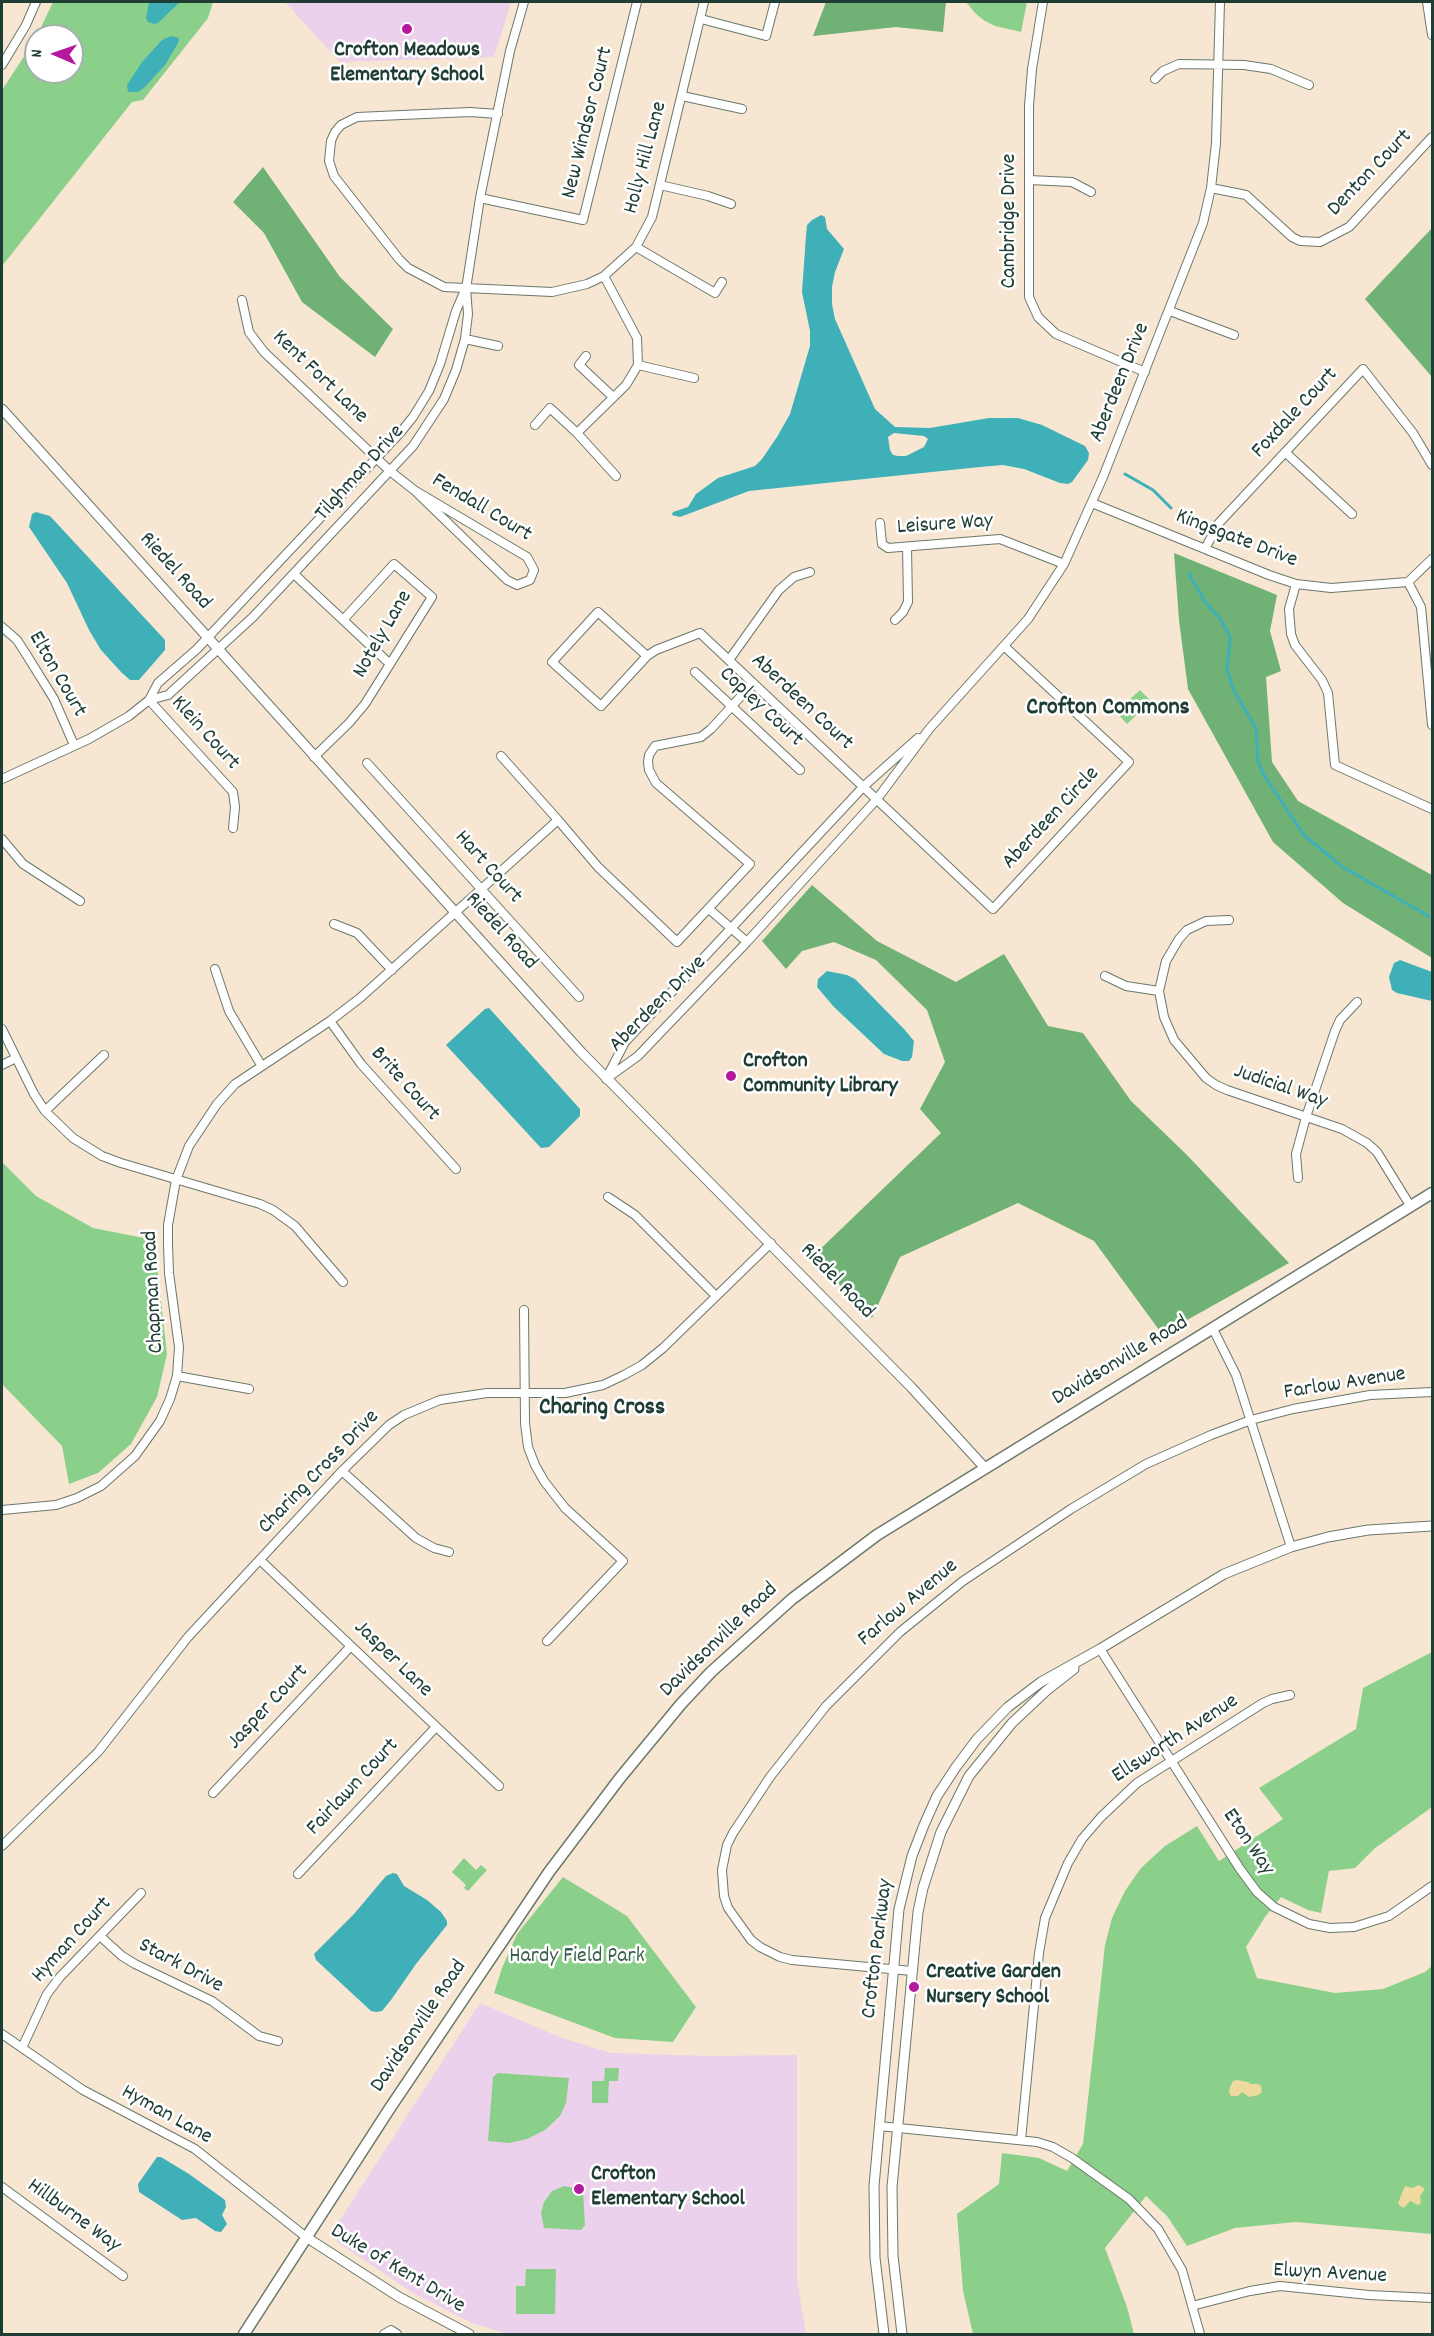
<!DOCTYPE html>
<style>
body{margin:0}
#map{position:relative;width:1434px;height:2336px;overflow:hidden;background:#f7e6d1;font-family:Dekko,sans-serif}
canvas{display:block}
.frame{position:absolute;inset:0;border:3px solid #1f3d34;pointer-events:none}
.north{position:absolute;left:24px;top:24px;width:60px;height:60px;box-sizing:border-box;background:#fff;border:2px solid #a5b1ae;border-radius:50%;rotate:272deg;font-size:16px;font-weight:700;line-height:24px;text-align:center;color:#1f3d34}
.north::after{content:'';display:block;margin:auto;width:21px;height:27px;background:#b5179e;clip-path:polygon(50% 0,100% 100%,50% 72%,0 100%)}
</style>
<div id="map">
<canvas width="1434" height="2336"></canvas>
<div class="frame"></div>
<div class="north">N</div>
</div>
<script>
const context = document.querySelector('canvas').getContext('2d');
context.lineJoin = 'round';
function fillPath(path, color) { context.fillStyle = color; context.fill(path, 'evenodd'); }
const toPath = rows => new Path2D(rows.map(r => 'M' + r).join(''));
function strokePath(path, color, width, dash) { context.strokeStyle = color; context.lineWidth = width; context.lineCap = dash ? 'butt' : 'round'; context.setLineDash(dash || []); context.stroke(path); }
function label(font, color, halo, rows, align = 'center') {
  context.font = font + ' Dekko,sans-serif'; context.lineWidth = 5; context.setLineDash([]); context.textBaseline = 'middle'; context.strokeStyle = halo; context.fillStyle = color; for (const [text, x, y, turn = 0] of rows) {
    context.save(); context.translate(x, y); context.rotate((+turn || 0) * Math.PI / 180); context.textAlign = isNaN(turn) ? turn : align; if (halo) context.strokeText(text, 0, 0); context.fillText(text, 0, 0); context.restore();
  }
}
fillPath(toPath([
 [285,2,511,2,494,57,340,62],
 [480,2003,562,2038,611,2053,707,2056,797,2055,797,2279,806,2334,508,2334,472,2323,415,2294,337,2242,336,2226]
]), '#ebd1eb');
fillPath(toPath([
 [53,2,213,2,208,18,143,100,132,102,2,266,2,90,36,38,36,72,72,72,72,36,37,36],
 [966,2,1027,2,1021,32,995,26,985,21,976,14],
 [1140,690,1151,701,1127,724,1116,712],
 [2,1162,36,1196,93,1228,154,1240,167,1354,157,1397,131,1444,98,1473,69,1484,62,1446,2,1384],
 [1432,1652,1432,1807,1374,1849,1355,1868,1329,1871,1321,1913,1308,1910,1281,1897,1265,1917,1246,1947,1257,1978,1335,1993,1383,1989,1425,1972,1432,1966,1432,2234,1296,2222,1235,2228,1187,2246,1167,2216,1146,2196,1105,2248,1127,2307,1134,2334,973,2334,963,2291,957,2214,999,2184,1002,2153,1039,2158,1067,2171,1083,2144,1105,1945,1112,1918,1125,1891,1141,1868,1165,1846,1197,1826,1219,1861,1283,1819,1259,1788,1356,1729,1363,1688],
 [464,1858,476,1870,481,1865,487,1870,468,1891,464,1888,466,1885,452,1872],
 [563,1877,627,1916,696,2007,673,2042,615,2038,494,1993,502,1968,517,1934],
 [605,2068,619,2068,618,2081,609,2081,608,2103,592,2103,592,2081,604,2081],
 [498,2073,569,2078,566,2103,560,2116,545,2130,527,2139,509,2143,488,2141,493,2077],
 [564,2186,583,2190,585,2225,581,2230,544,2228,541,2213,544,2202,552,2191],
 [526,2269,556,2269,555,2314,516,2314,516,2286,525,2286]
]), '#8bd08a');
fillPath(toPath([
 [826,2,946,2,943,32,896,27,813,36],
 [263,167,340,277,393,329,375,357,302,302,264,233,233,202],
 [1432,228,1432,377,1365,299],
 [1174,553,1277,595,1270,631,1281,671,1266,677,1272,762,1298,801,1432,875,1432,958,1343,903,1273,842,1188,689,1179,620],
 [812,885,877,941,956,982,1004,954,1048,1026,1083,1033,1131,1101,1187,1155,1289,1263,1162,1334,1094,1241,1018,1203,900,1257,872,1318,812,1257,941,1133,920,1109,945,1062,927,1010,876,960,834,942,802,951,786,969,762,941]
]), '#70b276');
fillPath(toPath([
 [1237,2080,1248,2082,1251,2084,1258,2084,1261,2086,1262,2092,1258,2095,1249,2097,1242,2092,1238,2096,1231,2096,1229,2092,1230,2087,1233,2081],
 [1419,2185,1425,2189,1420,2196,1421,2203,1418,2205,1410,2201,1404,2208,1400,2206,1398,2203,1405,2186,1412,2188]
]), '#eeda9e');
fillPath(toPath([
 [149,2,180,2,158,23,154,24,148,22,146,18],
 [171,36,179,38,178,43,165,65,145,87,138,92,128,92,127,85,142,62,162,40],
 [821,215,825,217,827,229,844,249,835,272,832,287,832,304,835,319,875,409,895,427,930,428,989,418,1018,418,1042,425,1085,446,1089,453,1088,460,1072,482,1068,484,1060,483,1024,469,1003,465,980,467,749,491,680,517,672,515,673,512,688,507,696,494,718,478,755,466,762,459,777,437,790,414,810,346,810,331,802,292,806,235,807,225,812,220],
 [894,433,924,436,928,439,924,447,906,456,898,456,893,455,890,450,888,437],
 [36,512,50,516,165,640,165,650,139,680,130,680,121,672,101,650,89,630,67,583,29,527,32,514],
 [1400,960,1432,972,1432,1001,1397,993,1392,990,1389,977,1394,963],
 [827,971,847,975,855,979,904,1029,914,1041,912,1057,909,1061,902,1061,884,1054,834,1007,817,987,818,979],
 [489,1008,580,1109,580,1116,549,1147,541,1148,446,1045,485,1009],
 [393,1873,397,1874,404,1886,427,1900,441,1912,447,1921,447,1925,416,1964,391,2000,382,2011,376,2012,371,2011,316,1960,314,1954,354,1914,386,1876],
 [157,2157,161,2157,189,2174,225,2200,226,2207,222,2215,227,2224,221,2232,215,2231,196,2218,182,2220,139,2192,138,2184]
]), '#3fb0b8');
strokePath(toPath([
 [1125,474,1153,490,1171,508],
 [1189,574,1206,603,1221,620,1228,633,1230,639,1227,670,1234,691,1256,728,1258,761,1264,775,1304,835,1341,866,1432,918]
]), '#3fb0b8', 3);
const minor = toPath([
 [1043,2,1032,69,1029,106,1029,297,1038,317,1056,334,1145,372],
 [1427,2,1432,35],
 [701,19,766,36,775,2],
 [2,65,26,25,36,2],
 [1155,79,1163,71,1179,64,1244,65,1271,69,1309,85],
 [682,96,742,109],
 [498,114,470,112,357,117,341,125,335,132,331,141,329,161,334,176,399,259,408,268,444,287,552,292,587,284,604,276,636,247,652,217,704,2],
 [1029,180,1072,182,1091,192],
 [660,185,708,196,731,204],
 [1211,188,1246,195,1292,237,1300,241,1320,242,1349,227,1432,137],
 [480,198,583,220,637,2],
 [636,247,715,293,722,282],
 [242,300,249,332,264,352,390,471,414,490,507,580,517,585,530,580,534,570,527,557,414,490],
 [1170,311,1234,335],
 [465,339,498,346],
 [586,356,579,365,613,397],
 [638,365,694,378],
 [535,425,550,408,577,433,616,476],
 [577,433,626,385,638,365,637,338,604,276],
 [1285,452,1352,514],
 [1092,503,1269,575,1296,584,1331,588,1408,582],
 [880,523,882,544,888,548,1000,539,1064,564],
 [1205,549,1218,524,1363,369,1413,433,1432,465],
 [294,574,390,664],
 [1408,582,1421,607,1432,725],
 [1408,582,1432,559],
 [1296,584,1289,609,1291,634,1295,645,1322,680,1328,693,1335,765,1432,809],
 [895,620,903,612,908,602,907,547],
 [2,627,17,640,26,654,54,699,74,745],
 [647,656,598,612,552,662,601,706,647,656,656,650,700,633,993,909,1129,762,1004,646],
 [729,660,779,590,794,577,810,572],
 [695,672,800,770],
 [149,700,168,695,253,617,413,446,444,399,456,370,465,339,468,314,466,289,480,198,510,51,524,2],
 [149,700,233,792,235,807,233,828],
 [501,756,558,820],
 [314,757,349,723,365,704,432,597,394,564,343,620],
 [367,763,579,997],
 [2,779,89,739,129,716,149,700,158,683,197,649,400,433,413,417,429,391,440,364,456,311,465,290],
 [2,839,23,864,80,901],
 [709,909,747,942],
 [1229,920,1206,921,1187,930,1179,939,1166,961,1159,991,1164,1017,1174,1040,1206,1078,1216,1085,1227,1090,1342,1129,1367,1143,1377,1152,1411,1207],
 [334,924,357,933,392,970],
 [215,969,229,1011,261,1065],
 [1105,976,1126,986,1159,991],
 [330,1021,361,1064,456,1169],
 [2,1029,34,1094,45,1111,73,1138,102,1156,121,1163,260,1204,273,1210,295,1226,343,1282],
 [2,1065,16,1058],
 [607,1077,625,1042,864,786,918,738],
 [606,1079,638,1056,747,942,877,799,930,728,1028,619,1064,564,1103,477,1203,223,1211,188,1216,143,1220,2],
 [45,1111,104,1055],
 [1298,1178,1296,1154,1306,1117,1335,1031,1340,1020,1357,1002],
 [608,1197,635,1215,716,1296],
 [524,1310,525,1423,528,1447,535,1465,544,1481,565,1508,623,1561,547,1641],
 [1213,1329,1236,1375,1291,1547],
 [177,1376,249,1389],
 [342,1471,416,1538,434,1548,449,1552],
 [2,1510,56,1505,77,1498,101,1486,135,1456,160,1421,170,1399,177,1376,179,1347,169,1273,168,1243,168,1225,176,1180,189,1146,217,1104,235,1084,330,1021,360,998,558,820,598,867,677,942,750,864,656,783,649,770,648,762,649,755,655,746,701,737,711,729,753,683],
 [260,1560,499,1786],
 [1100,1649,1240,1869,1257,1892,1274,1907,1309,1924,1330,1928,1354,1927,1389,1916,1432,1886],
 [213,1793,351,1646],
 [2,1846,98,1752,188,1637,342,1471,389,1425,404,1415,440,1400,487,1393,565,1393,603,1385,624,1375,642,1365,663,1348,771,1243],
 [298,1874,436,1727],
 [100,1936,122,1956,135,1964,212,2001,259,2036,278,2041],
 [912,1971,792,1960,780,1957,760,1947,751,1940,728,1908,724,1896,722,1870,727,1845,733,1833,770,1777,826,1706,900,1632,963,1581,1071,1509,1146,1464,1211,1435,1251,1420,1293,1409,1370,1395,1432,1392],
 [2,2034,83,2090,195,2149,306,2237],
 [22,2048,47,1994,60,1977,141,1893],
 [879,2126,1037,2142,1053,2147,1072,2158,1129,2199,1158,2229,1182,2270,1200,2334],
 [1021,2140,1039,1953,1045,1918,1068,1863,1082,1839,1101,1817,1137,1783,1263,1703,1272,1699,1290,1695],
 [2,2187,123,2276],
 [1192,2306,1250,2291,1280,2286,1369,2295,1432,2298],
 [384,2334,391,2330,397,2334]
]);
const tertiary = toPath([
 [2,409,581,1052,911,1387,985,1468],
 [306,2237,399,2297,469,2334],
 [884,2334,875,2258,874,2186,899,1909,912,1856,924,1825,937,1796,956,1767,977,1739,1008,1707,1041,1682,1100,1649,1224,1574,1291,1547,1328,1537,1368,1530,1432,1526],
 [902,2334,893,2256,892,2187,918,1912,923,1888,941,1832,969,1776,1012,1723,1046,1691,1074,1669]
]);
const secondary = toPath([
 [244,2334,390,2108,549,1872,620,1778,681,1704,711,1672,792,1599,877,1535,1432,1193]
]);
strokePath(minor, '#6b786b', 10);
strokePath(tertiary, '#6b786b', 11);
strokePath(secondary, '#6b786b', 13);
strokePath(minor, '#fff', 8);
strokePath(tertiary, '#fff', 9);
strokePath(secondary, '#fff', 10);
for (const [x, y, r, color] of [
 [407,29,6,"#b5179e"],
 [731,1076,6,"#b5179e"],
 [914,1987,6,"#b5179e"],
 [579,2189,6,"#b5179e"]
]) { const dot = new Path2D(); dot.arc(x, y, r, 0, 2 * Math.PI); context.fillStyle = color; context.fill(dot); strokePath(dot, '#fff', 2); }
label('bold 22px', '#1f3d34', '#fff', [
 ["Crofton Meadows",407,52,"center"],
 ["Elementary School",407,77,"center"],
 ["Crofton",743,1063],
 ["Community Library",743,1088],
 ["Creative Garden",926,1974],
 ["Nursery School",926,1999],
 ["Crofton",591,2176],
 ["Elementary School",591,2201]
], 'left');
label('22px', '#1f3d34', '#fff', [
 ["New Windsor Court",589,123,-76],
 ["Holly Hill Lane",647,158,-75],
 ["Denton Court",1371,174,-46],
 ["Cambridge Drive",1011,221,-90],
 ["Kent Fort Lane",319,378,44],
 ["Aberdeen Drive",1121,383,-68],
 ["Foxdale Court",1296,414,-47],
 ["Tilghman Drive",361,474,-48],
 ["Fendall Court",481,509,31],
 ["Leisure Way",945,526,-4],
 ["Kingsgate Drive",1236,540,21],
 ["Riedel Road",174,572,48],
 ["Notely Lane",384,635,-60],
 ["Elton Court",56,675,60],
 ["Aberdeen Court",801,703,43],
 ["Copley Court",760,708,43],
 ["Klein Court",204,734,48],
 ["Aberdeen Circle",1052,819,-47],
 ["Hart Court",487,868,48],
 ["Riedel Road",500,932,48],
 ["Aberdeen Drive",659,1005,-45],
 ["Brite Court",404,1085,48],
 ["Judicial Way",1280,1088,19],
 ["Riedel Road",836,1282,46],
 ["Chapman Road",155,1292,-93],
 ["Davidsonville Road",1121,1362,-31],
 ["Farlow Avenue",1345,1385,-9],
 ["Charing Cross Drive",320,1473,-46],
 ["Farlow Avenue",909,1604,-40],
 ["Davidsonville Road",720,1641,-44],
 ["Jasper Lane",392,1660,44],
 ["Jasper Court",269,1708,-47],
 ["Ellsworth Avenue",1176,1740,-33],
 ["Fairlawn Court",354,1788,-47],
 ["Eton Way",1247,1843,56],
 ["Hyman Court",73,1941,-48],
 ["Crofton Parkway",879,1949,-83],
 ["Stark Drive",180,1967,28],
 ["Davidsonville Road",420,2027,-56],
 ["Hyman Lane",166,2116,29],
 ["Hillburne Way",73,2217,36],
 ["Duke of Kent Drive",397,2270,31],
 ["Elwyn Avenue",1330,2275,3]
]);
label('22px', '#3a624a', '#fff', [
 ["Hardy Field Park",577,1958]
]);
label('bold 24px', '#1f3d34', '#fff', [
 ["Crofton Commons",1108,710],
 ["Charing Cross",602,1410]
]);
</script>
